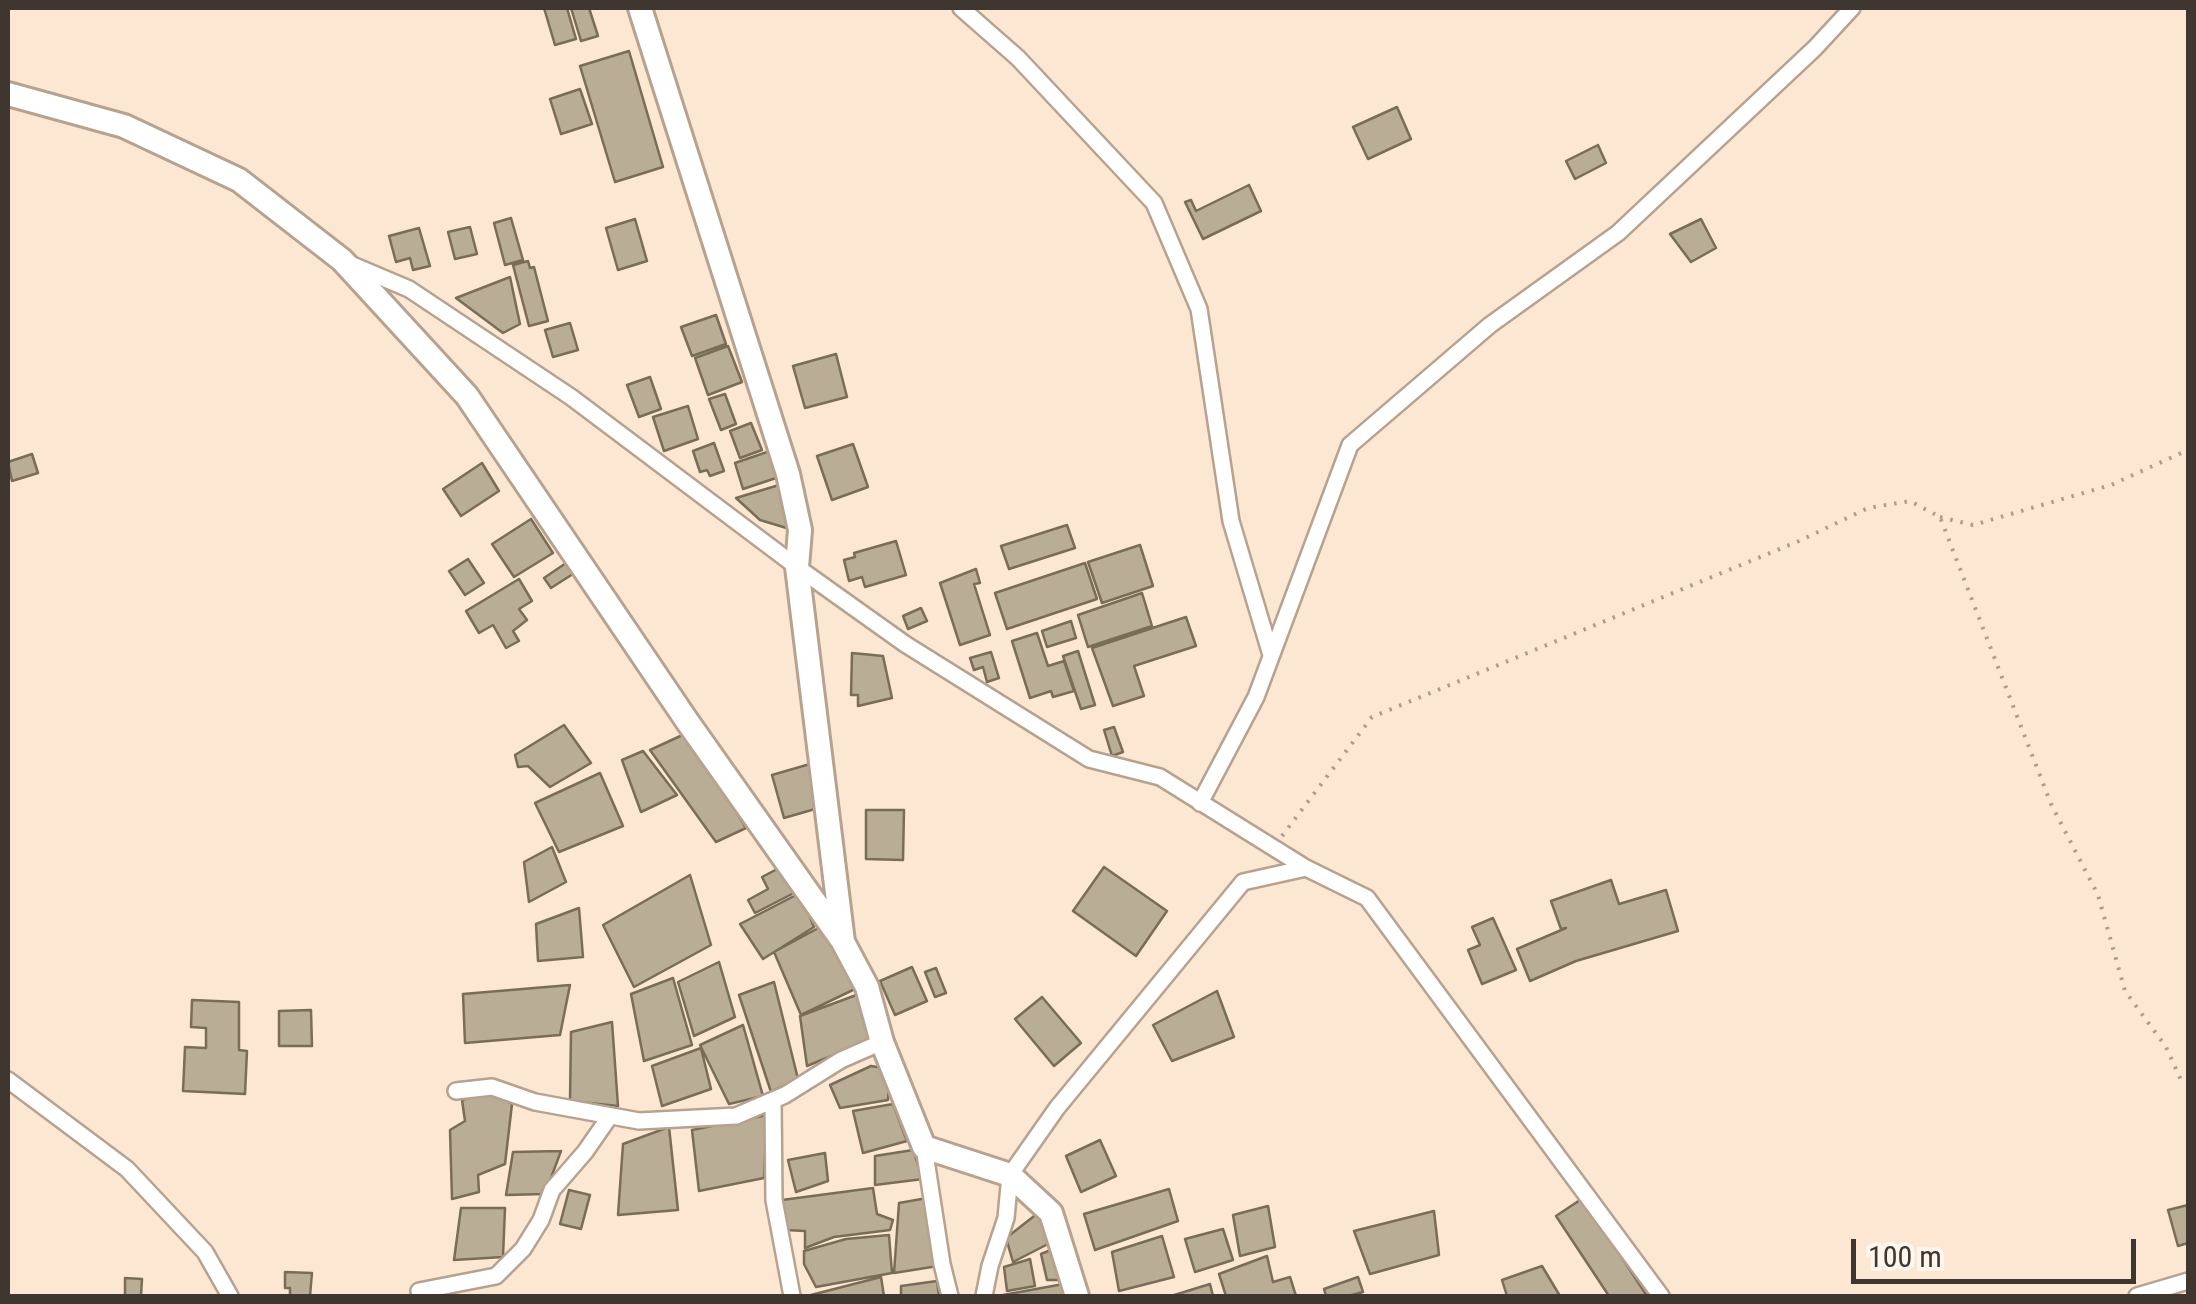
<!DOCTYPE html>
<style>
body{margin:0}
#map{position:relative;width:2196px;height:1304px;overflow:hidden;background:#fce7d3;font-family:"Roboto Condensed",sans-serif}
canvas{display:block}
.frame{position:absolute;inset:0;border:10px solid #3f362f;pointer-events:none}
.scale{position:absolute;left:1851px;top:1239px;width:285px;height:45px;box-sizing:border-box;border:5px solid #3f362f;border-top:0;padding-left:12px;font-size:30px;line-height:35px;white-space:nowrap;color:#3f362f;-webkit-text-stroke:8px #fff6ee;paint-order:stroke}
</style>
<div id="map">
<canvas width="2196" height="1304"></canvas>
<div class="frame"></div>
<div class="scale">100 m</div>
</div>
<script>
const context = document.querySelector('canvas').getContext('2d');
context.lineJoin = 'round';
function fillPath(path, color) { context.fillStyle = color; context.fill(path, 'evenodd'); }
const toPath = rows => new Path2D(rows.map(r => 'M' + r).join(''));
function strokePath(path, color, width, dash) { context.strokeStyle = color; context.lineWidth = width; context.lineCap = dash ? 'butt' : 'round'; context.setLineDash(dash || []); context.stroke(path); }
const building = toPath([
 [544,8,567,8,576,39,555,45,544,8],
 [571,8,589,8,598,36,581,41,571,8],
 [629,51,663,167,615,182,580,66,629,51],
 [580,89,592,124,561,134,550,99,580,89],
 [1397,107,1411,139,1368,159,1353,127,1397,107],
 [1598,145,1606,163,1575,179,1566,161,1598,145],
 [1249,185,1261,211,1203,239,1185,202,1191,200,1196,211,1249,185],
 [511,218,523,260,505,265,494,223,511,218],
 [635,219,647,261,618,270,606,228,635,219],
 [1701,219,1716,248,1691,262,1670,234,1701,219],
 [470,227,477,254,455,259,448,232,470,227],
 [419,228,430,266,413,270,410,258,396,262,389,236,419,228],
 [528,261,530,268,534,267,548,321,529,326,513,265,528,261],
 [510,277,520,324,503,333,456,298,510,277],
 [716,315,726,344,692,356,681,327,716,315],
 [570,323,578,350,553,357,545,330,570,323],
 [728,346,742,382,708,395,695,358,728,346],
 [836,354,847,397,805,408,793,366,836,354],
 [650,377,661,409,639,417,627,385,650,377],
 [725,394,736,424,721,430,709,399,725,394],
 [688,406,698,439,664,451,653,417,688,406],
 [751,423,762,450,740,458,730,431,751,423],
 [714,443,724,471,710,476,707,470,700,472,693,451,714,443],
 [853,444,868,487,832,500,817,456,853,444],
 [770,451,779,477,743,489,735,463,770,451],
 [32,454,38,473,12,481,8,462,32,454],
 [482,463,499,491,461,516,443,489,482,463],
 [779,485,793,530,760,520,736,498,779,485],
 [531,519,553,553,514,577,492,544,531,519],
 [1067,525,1075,548,1009,569,1001,546,1067,525],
 [896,541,906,575,865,587,862,577,849,581,844,560,855,557,854,553,896,541],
 [1140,545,1153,586,1102,603,1088,562,1140,545],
 [468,559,484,583,465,595,449,571,468,559],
 [569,561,576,572,551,588,544,578,569,561],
 [1085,563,1097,599,1007,629,995,593,1085,563],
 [976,569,980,583,974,584,990,635,960,645,940,583,976,569],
 [519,579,532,601,519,609,527,620,513,631,519,641,506,648,493,625,479,633,466,611,519,579],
 [1142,593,1152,626,1088,647,1078,615,1142,593],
 [921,608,927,621,908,629,903,616,921,608],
 [1186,617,1196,646,1134,666,1144,696,1113,706,1092,648,1186,617],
 [1071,621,1076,638,1047,647,1042,631,1071,621],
 [1037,633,1048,666,1064,661,1074,691,1053,697,1051,691,1030,698,1012,641,1037,633],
 [1078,651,1095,705,1081,709,1063,656,1078,651],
 [991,652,999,678,987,682,983,667,974,670,970,658,991,652],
 [852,653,883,656,892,698,858,706,858,695,851,695,852,653],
 [564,725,591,763,550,787,528,766,518,767,515,755,564,725],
 [1114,727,1123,752,1112,756,1104,730,1114,727],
 [689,732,746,828,716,842,650,750,689,732],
 [643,751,677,795,641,812,622,760,643,751],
 [810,764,822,807,784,818,772,775,810,764],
 [600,773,623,826,559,852,535,803,600,773],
 [866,810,904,810,903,860,866,859,866,810],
 [552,847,566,882,529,902,524,862,552,847],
 [781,867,794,893,755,913,748,900,768,889,762,877,781,867],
 [1104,867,1167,911,1136,956,1073,911,1104,867],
 [690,875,711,945,634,987,603,925,690,875],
 [1611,880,1619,904,1666,890,1678,931,1576,961,1530,981,1517,949,1566,928,1561,929,1551,901,1611,880],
 [800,893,814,927,763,959,740,924,800,893],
 [579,908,583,957,538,961,536,924,579,908],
 [1493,918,1516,970,1482,984,1468,950,1480,945,1472,927,1493,918],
 [824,925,857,988,801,1015,774,952,824,925],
 [719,962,735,1017,694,1036,678,982,719,962],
 [912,967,927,1001,895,1015,880,981,912,967],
 [936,968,946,993,935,997,925,972,936,968],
 [673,978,692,1045,644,1061,631,994,673,978],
 [774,982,798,1079,771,1092,739,995,774,982],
 [570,985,560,1035,465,1043,463,994,570,985],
 [1217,991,1234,1037,1172,1061,1153,1025,1217,991],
 [859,994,875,1038,807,1066,800,1016,859,994],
 [1042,997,1081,1043,1054,1066,1015,1019,1042,997],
 [192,1000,239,1002,239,1050,247,1051,245,1094,183,1091,185,1047,206,1048,206,1028,191,1027,192,1000],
 [311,1010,312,1046,279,1046,279,1011,311,1010],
 [612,1022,618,1106,570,1101,571,1032,612,1022],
 [743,1025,763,1096,729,1104,700,1045,743,1025],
 [701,1048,711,1089,662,1106,652,1066,701,1048],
 [871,1066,883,1068,889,1082,888,1100,840,1108,830,1085,871,1066],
 [490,1092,512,1104,505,1164,478,1175,479,1192,452,1199,450,1130,465,1121,462,1100,490,1092],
 [893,1104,907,1141,863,1153,853,1111,893,1104],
 [767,1115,764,1178,699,1191,692,1130,767,1115],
 [669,1127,678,1210,618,1215,623,1144,669,1127],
 [1100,1140,1116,1176,1081,1192,1066,1156,1100,1140],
 [913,1150,923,1179,875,1185,875,1156,913,1150],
 [561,1151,545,1194,506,1195,513,1152,561,1151],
 [825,1153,828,1181,796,1192,788,1160,825,1153],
 [873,1188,877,1214,893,1220,890,1230,834,1237,805,1248,805,1231,785,1230,782,1200,873,1188],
 [1169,1189,1178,1221,1095,1250,1084,1214,1169,1189],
 [569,1190,590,1195,581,1229,560,1224,569,1190],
 [927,1198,938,1266,894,1273,899,1203,927,1198],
 [1583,1198,1647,1296,1609,1296,1556,1216,1583,1198],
 [2188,1205,2188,1243,2178,1246,2168,1210,2188,1205],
 [1268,1206,1275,1247,1240,1256,1233,1215,1268,1206],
 [461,1208,505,1208,503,1257,454,1260,461,1208],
 [1434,1211,1439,1255,1370,1274,1354,1231,1434,1211],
 [1038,1213,1050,1243,1013,1262,1006,1238,1038,1213],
 [1223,1229,1233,1260,1195,1272,1185,1239,1223,1229],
 [889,1235,892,1273,816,1287,804,1264,804,1251,846,1239,889,1235],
 [1162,1236,1174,1277,1119,1291,1112,1252,1162,1236],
 [1058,1247,1066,1280,1047,1280,1041,1254,1058,1247],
 [1267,1256,1273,1282,1290,1277,1296,1296,1226,1296,1219,1274,1267,1256],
 [1030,1259,1035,1286,1007,1291,1004,1267,1030,1259],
 [1542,1266,1560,1296,1507,1296,1502,1280,1542,1266],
 [285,1272,312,1273,310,1296,290,1296,290,1288,285,1288,285,1272],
 [881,1277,884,1296,812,1296,811,1295,881,1277],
 [1358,1277,1363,1292,1348,1296,1326,1296,1324,1289,1358,1277],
 [125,1278,142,1279,141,1296,125,1296,125,1278],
 [937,1281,939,1296,901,1296,901,1286,937,1281],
 [1069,1283,1072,1296,1003,1296,1003,1295,1069,1283],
 [1210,1284,1213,1296,1171,1296,1210,1284]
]);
fillPath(building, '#b9ad95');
strokePath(building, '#796d58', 2.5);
const street = toPath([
 [961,8,1018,58,1154,203,1199,309,1231,521,1271,655],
 [350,264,409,289,571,397,797,567,905,644,1089,759,1160,777,1306,868],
 [1200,803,1256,697,1350,445,1490,325,1618,233,1815,48,1852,8],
 [8,1080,127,1169,205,1252,230,1296],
 [456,1091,492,1087,535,1102,639,1121,736,1116,785,1095,841,1060,882,1042],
 [773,1100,774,1200,792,1296],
 [924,1147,942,1264,950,1296],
 [419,1291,496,1276,523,1249,541,1220,552,1190,585,1152,610,1116],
 [984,1296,990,1266,1006,1218,1010,1175,1057,1108,1243,882,1306,868,1367,898,1661,1296],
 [2137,1296,2188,1281]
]);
const secondary = toPath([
 [640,8,788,474,800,530,797,567,843,942,867,987,882,1042,924,1147,1010,1175,1051,1213,1077,1296],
 [8,94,124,126,239,180,342,260,467,396,687,721,841,939]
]);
strokePath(street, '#b6a28f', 20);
strokePath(secondary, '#b6a28f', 28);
strokePath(toPath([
 [1940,517,1973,525,2111,485,2188,450],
 [1282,836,1372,717,1799,541,1868,508,1910,501,1940,517,2051,804,2098,895,2125,991,2166,1047,2181,1080]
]), '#ad9d8e', 4, [2.5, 8]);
strokePath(street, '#fff', 15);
strokePath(secondary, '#fff', 22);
</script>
